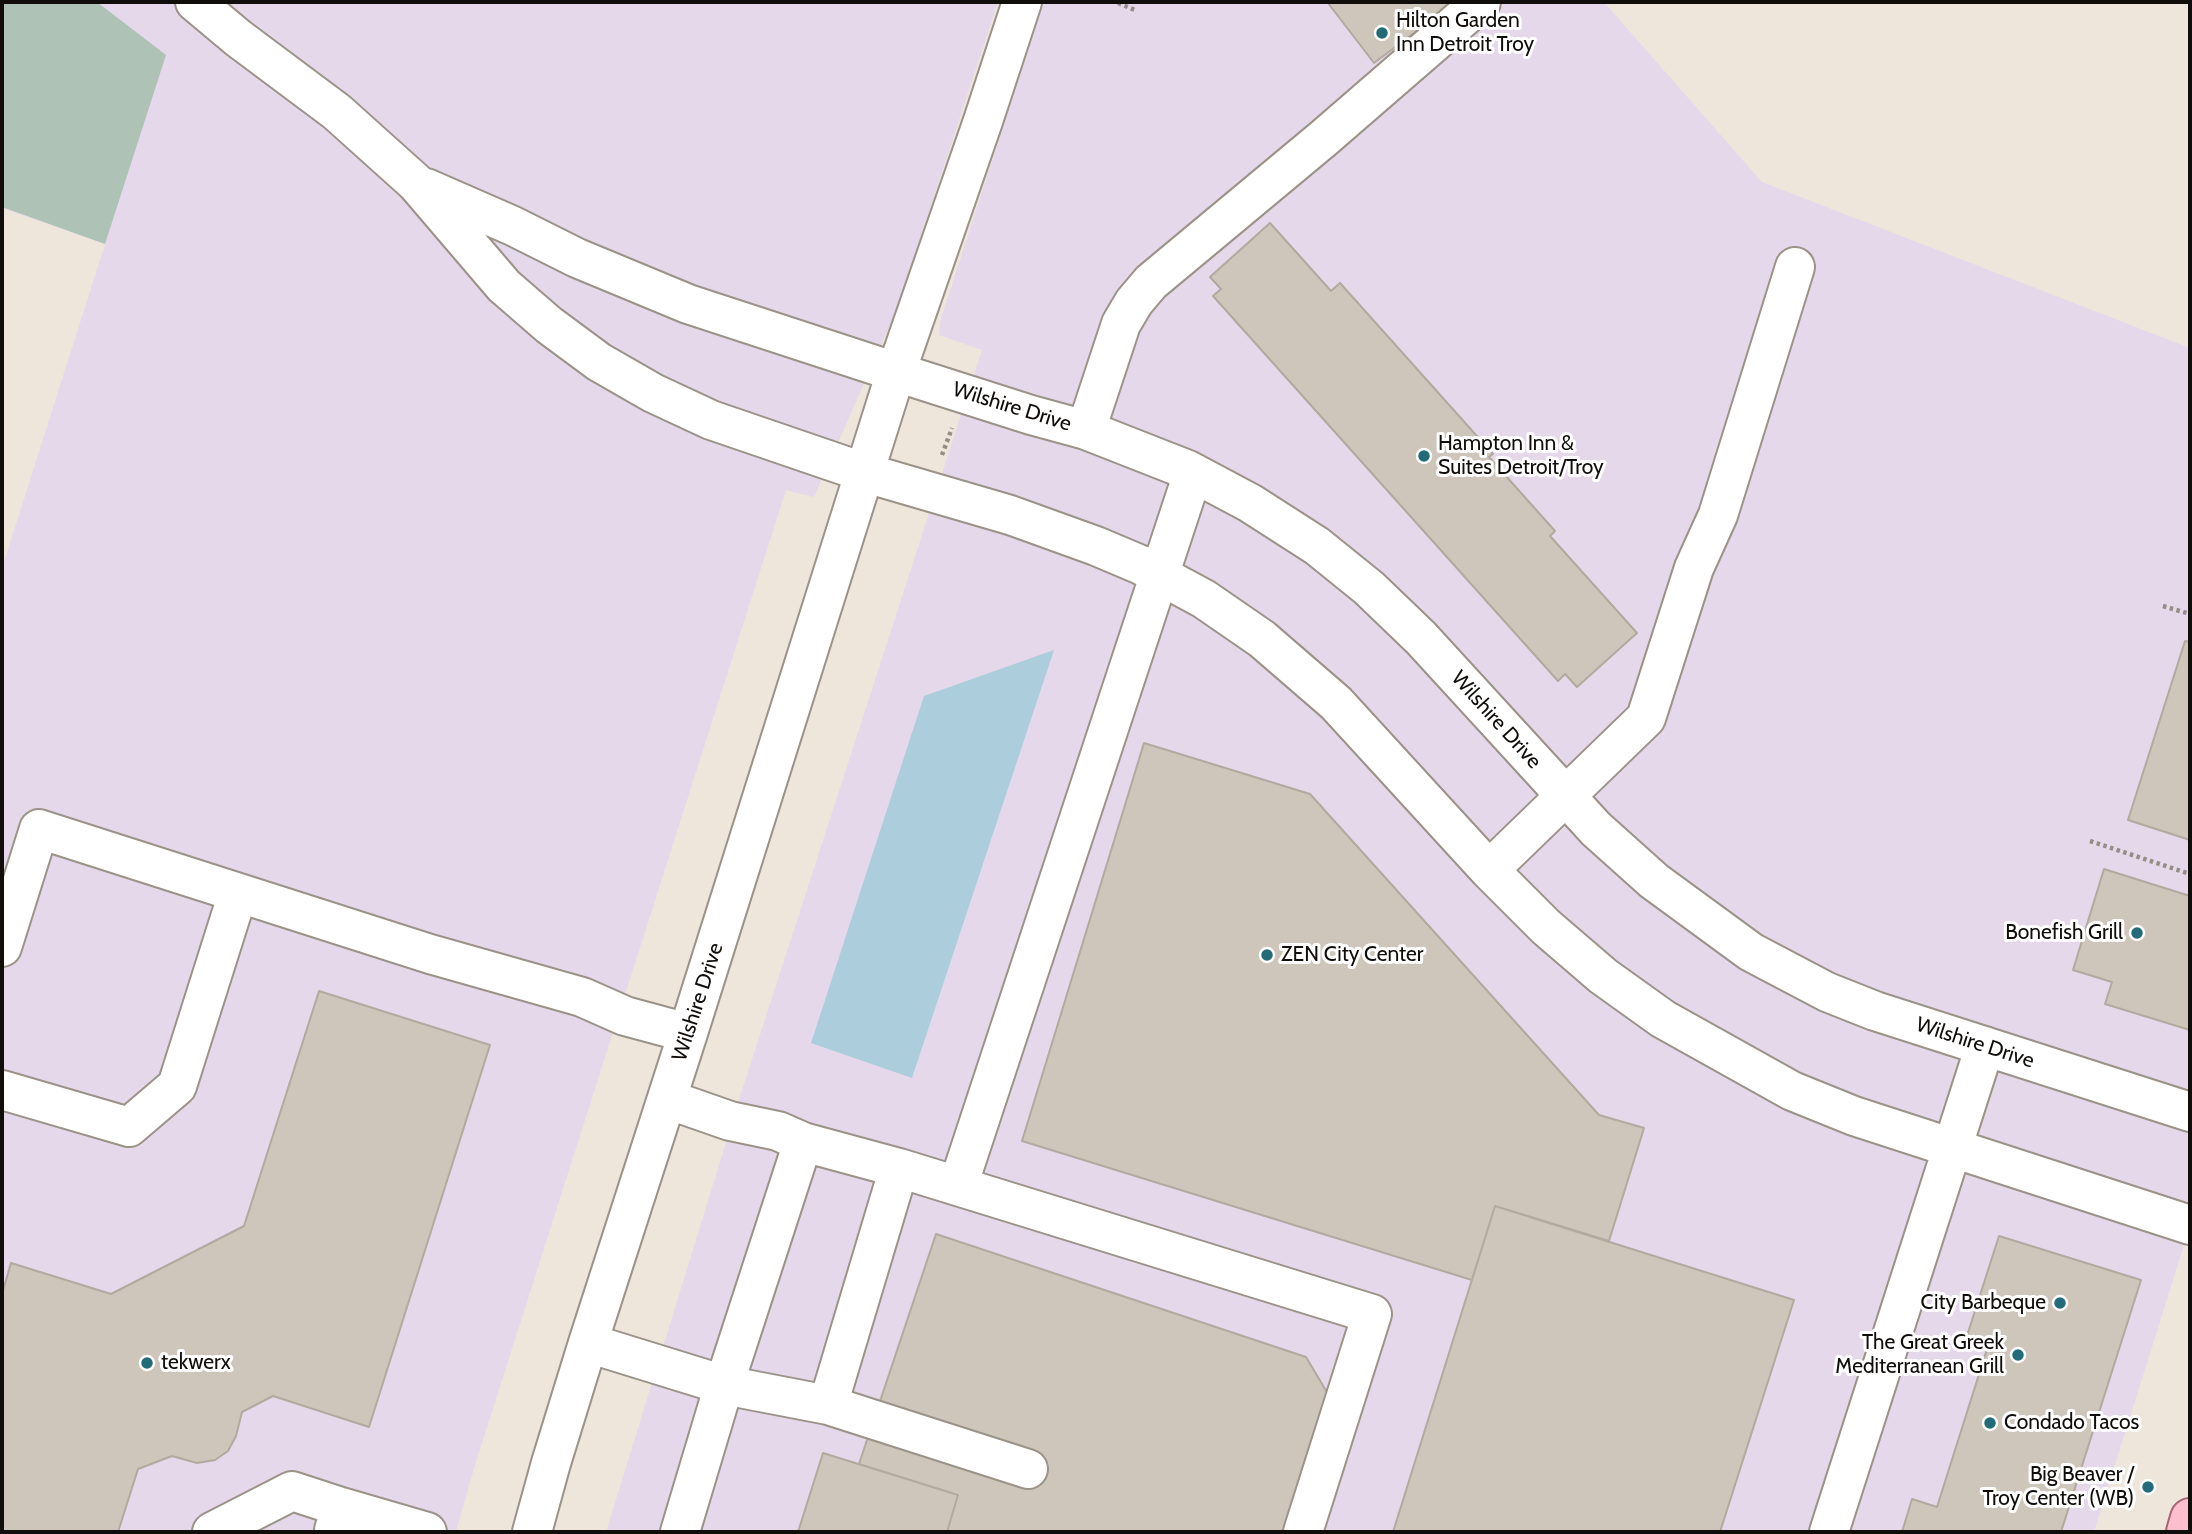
<!DOCTYPE html>
<style>
body{margin:0}
#map{position:relative;width:2192px;height:1534px;overflow:hidden;background:#efe6db;font-family:Cabin,sans-serif}
canvas{display:block}
.frame{position:absolute;inset:0;border:4px solid #100d0a;pointer-events:none}
</style>
<div id="map">
<canvas width="2192" height="1534"></canvas>
<div class="frame"></div>
</div>
<script>
const context = document.querySelector('canvas').getContext('2d');
context.lineJoin = 'round';
function fillPath(path, color) { context.fillStyle = color; context.fill(path, 'evenodd'); }
const toPath = rows => new Path2D(rows.map(r => 'M' + r).join(''));
function strokePath(path, color, width, dash) { context.strokeStyle = color; context.lineWidth = width; context.lineCap = dash ? 'butt' : 'round'; context.setLineDash(dash || []); context.stroke(path); }
function label(font, color, halo, rows, align = 'center') {
  context.font = font + ' Cabin,sans-serif'; context.lineWidth = 6; context.setLineDash([]); context.textBaseline = 'middle'; context.strokeStyle = halo; context.fillStyle = color; for (const [text, x, y, turn = 0] of rows) {
    context.save(); context.translate(x, y); context.rotate((+turn || 0) * Math.PI / 180); context.textAlign = isNaN(turn) ? turn : align; if (halo) context.strokeText(text, 0, 0); context.fillText(text, 0, 0); context.restore();
  }
}
fillPath(toPath([
 [2,2,998,2,897,309,814,497,786,490,475,1465,456,1532,2,1532,2,568,105,244,2,208],
 [1044,2,1604,2,1762,182,2190,348,2190,1226,2094,1532,606,1532,743,1087,982,350,939,335,940,321]
]), '#e6d8eb');
fillPath(toPath([
 [2,2,97,2,166,55,105,244,2,207]
]), '#aec2b6');
fillPath(toPath([
 [1054,650,912,1078,811,1043,924,696]
]), '#abcddc');
const building = toPath([
 [1330,2,1455,2,1374,63,1328,3,1330,2],
 [1270,223,1331,291,1340,283,1493,454,1489,457,1555,531,1550,536,1637,633,1577,687,1565,674,1558,681,1213,296,1221,289,1210,277,1270,223],
 [2185,641,2190,642,2190,840,2128,820,2185,641],
 [1144,743,1310,794,1599,1115,1644,1128,1609,1241,1495,1206,1472,1280,1022,1141,1144,743],
 [2104,869,2190,896,2190,1030,2105,1004,2112,982,2073,970,2104,869],
 [319,991,490,1045,369,1427,273,1396,242,1412,236,1436,228,1451,215,1460,197,1463,172,1456,138,1469,118,1532,2,1532,2,1294,11,1263,111,1294,244,1226,319,991],
 [1495,1206,1794,1300,1720,1532,1393,1532,1495,1206],
 [936,1234,1306,1357,1328,1394,1283,1532,947,1532,958,1495,859,1464,936,1234],
 [1999,1236,2141,1280,2061,1532,1902,1532,1912,1499,1937,1507,1987,1349,1965,1342,1999,1236],
 [823,1453,958,1495,947,1532,798,1532,823,1453]
]);
fillPath(building, '#cec6bb');
strokePath(building, '#b2a99f', 2);
const minor = toPath([
 [195,2,238,38,337,112,416,183,504,286,549,325,599,362,653,393,711,420,866,473,1010,515,1096,546,1141,565,1204,599,1262,639,1336,703,1489,870,1546,927,1603,976,1663,1019,1792,1091,1854,1116,2190,1225],
 [426,188,513,226,577,258,688,304,896,372,1031,415,1086,430,1188,470,1250,503,1317,546,1369,588,1421,638,1596,829,1654,881,1751,952,1827,992,1875,1011,2190,1112],
 [1086,430,1121,324,1134,302,1151,282,1324,138,1481,2],
 [1489,870,1646,718,1694,568,1718,515,1795,267],
 [2,947,39,829,430,954,582,997,625,1016,688,1033],
 [2,1090,129,1127,177,1086,238,893],
 [667,1099,730,1121,778,1131,803,1142,899,1168,1372,1314,1303,1532],
 [958,1186,1193,473],
 [588,1343,724,1385,828,1405,1028,1469],
 [828,1405,899,1168],
 [334,1530,341,1507,427,1532],
 [212,1532,292,1491,341,1507],
 [532,1532,551,1463,588,1343,688,1033,896,372,983,121,1022,2],
 [680,1532,724,1385,803,1142],
 [1829,1532,1985,1046]
]);
const major = toPath([
 [2186,1532,2190,1518]
]);
strokePath(minor, '#9b9288', 42);
strokePath(major, '#a96474', 42);
strokePath(toPath([
 [1118,3,1135,10],
 [942,455,952,428],
 [2163,606,2190,614],
 [2090,841,2190,874]
]), '#948e86', 4.5, [3.5, 3.5]);
strokePath(minor, '#fff', 38);
strokePath(major, '#fdbece', 38);
for (const [x, y, r, color] of [
 [1382,33,7,"#236b78"],
 [1424,456,7,"#236b78"],
 [2137,933,7,"#236b78"],
 [1267,955,7,"#236b78"],
 [2060,1303,7,"#236b78"],
 [2018,1355,7,"#236b78"],
 [147,1363,7,"#236b78"],
 [1990,1423,7,"#236b78"],
 [2148,1487,7,"#236b78"]
]) { const dot = new Path2D(); dot.arc(x, y, r, 0, 2 * Math.PI); context.fillStyle = color; context.fill(dot); strokePath(dot, '#fff', 2.5); }
label('21px', '#100d0a', '#fff', [
 ["Hilton Garden",1396,21],
 ["Inn Detroit Troy",1396,45],
 ["Hampton Inn &",1438,444],
 ["Suites Detroit/Troy",1438,468],
 ["Bonefish Grill",2123,933,"right"],
 ["ZEN City Center",1281,955],
 ["City Barbeque",2046,1303,"right"],
 ["The Great Greek",2004,1343,"right"],
 ["Mediterranean Grill",2004,1367,"right"],
 ["tekwerx",161,1363],
 ["Condado Tacos",2004,1423],
 ["Big Beaver /",2134,1475,"right"],
 ["Troy Center (WB)",2134,1499,"right"]
], 'left');
label('21px', '#100d0a', '#fff', [
 ["Wilshire Drive",1012,407,17],
 ["Wilshire Drive",1496,720,48],
 ["Wilshire Drive",698,1002,-72],
 ["Wilshire Drive",1975,1043,18]
]);
</script>
